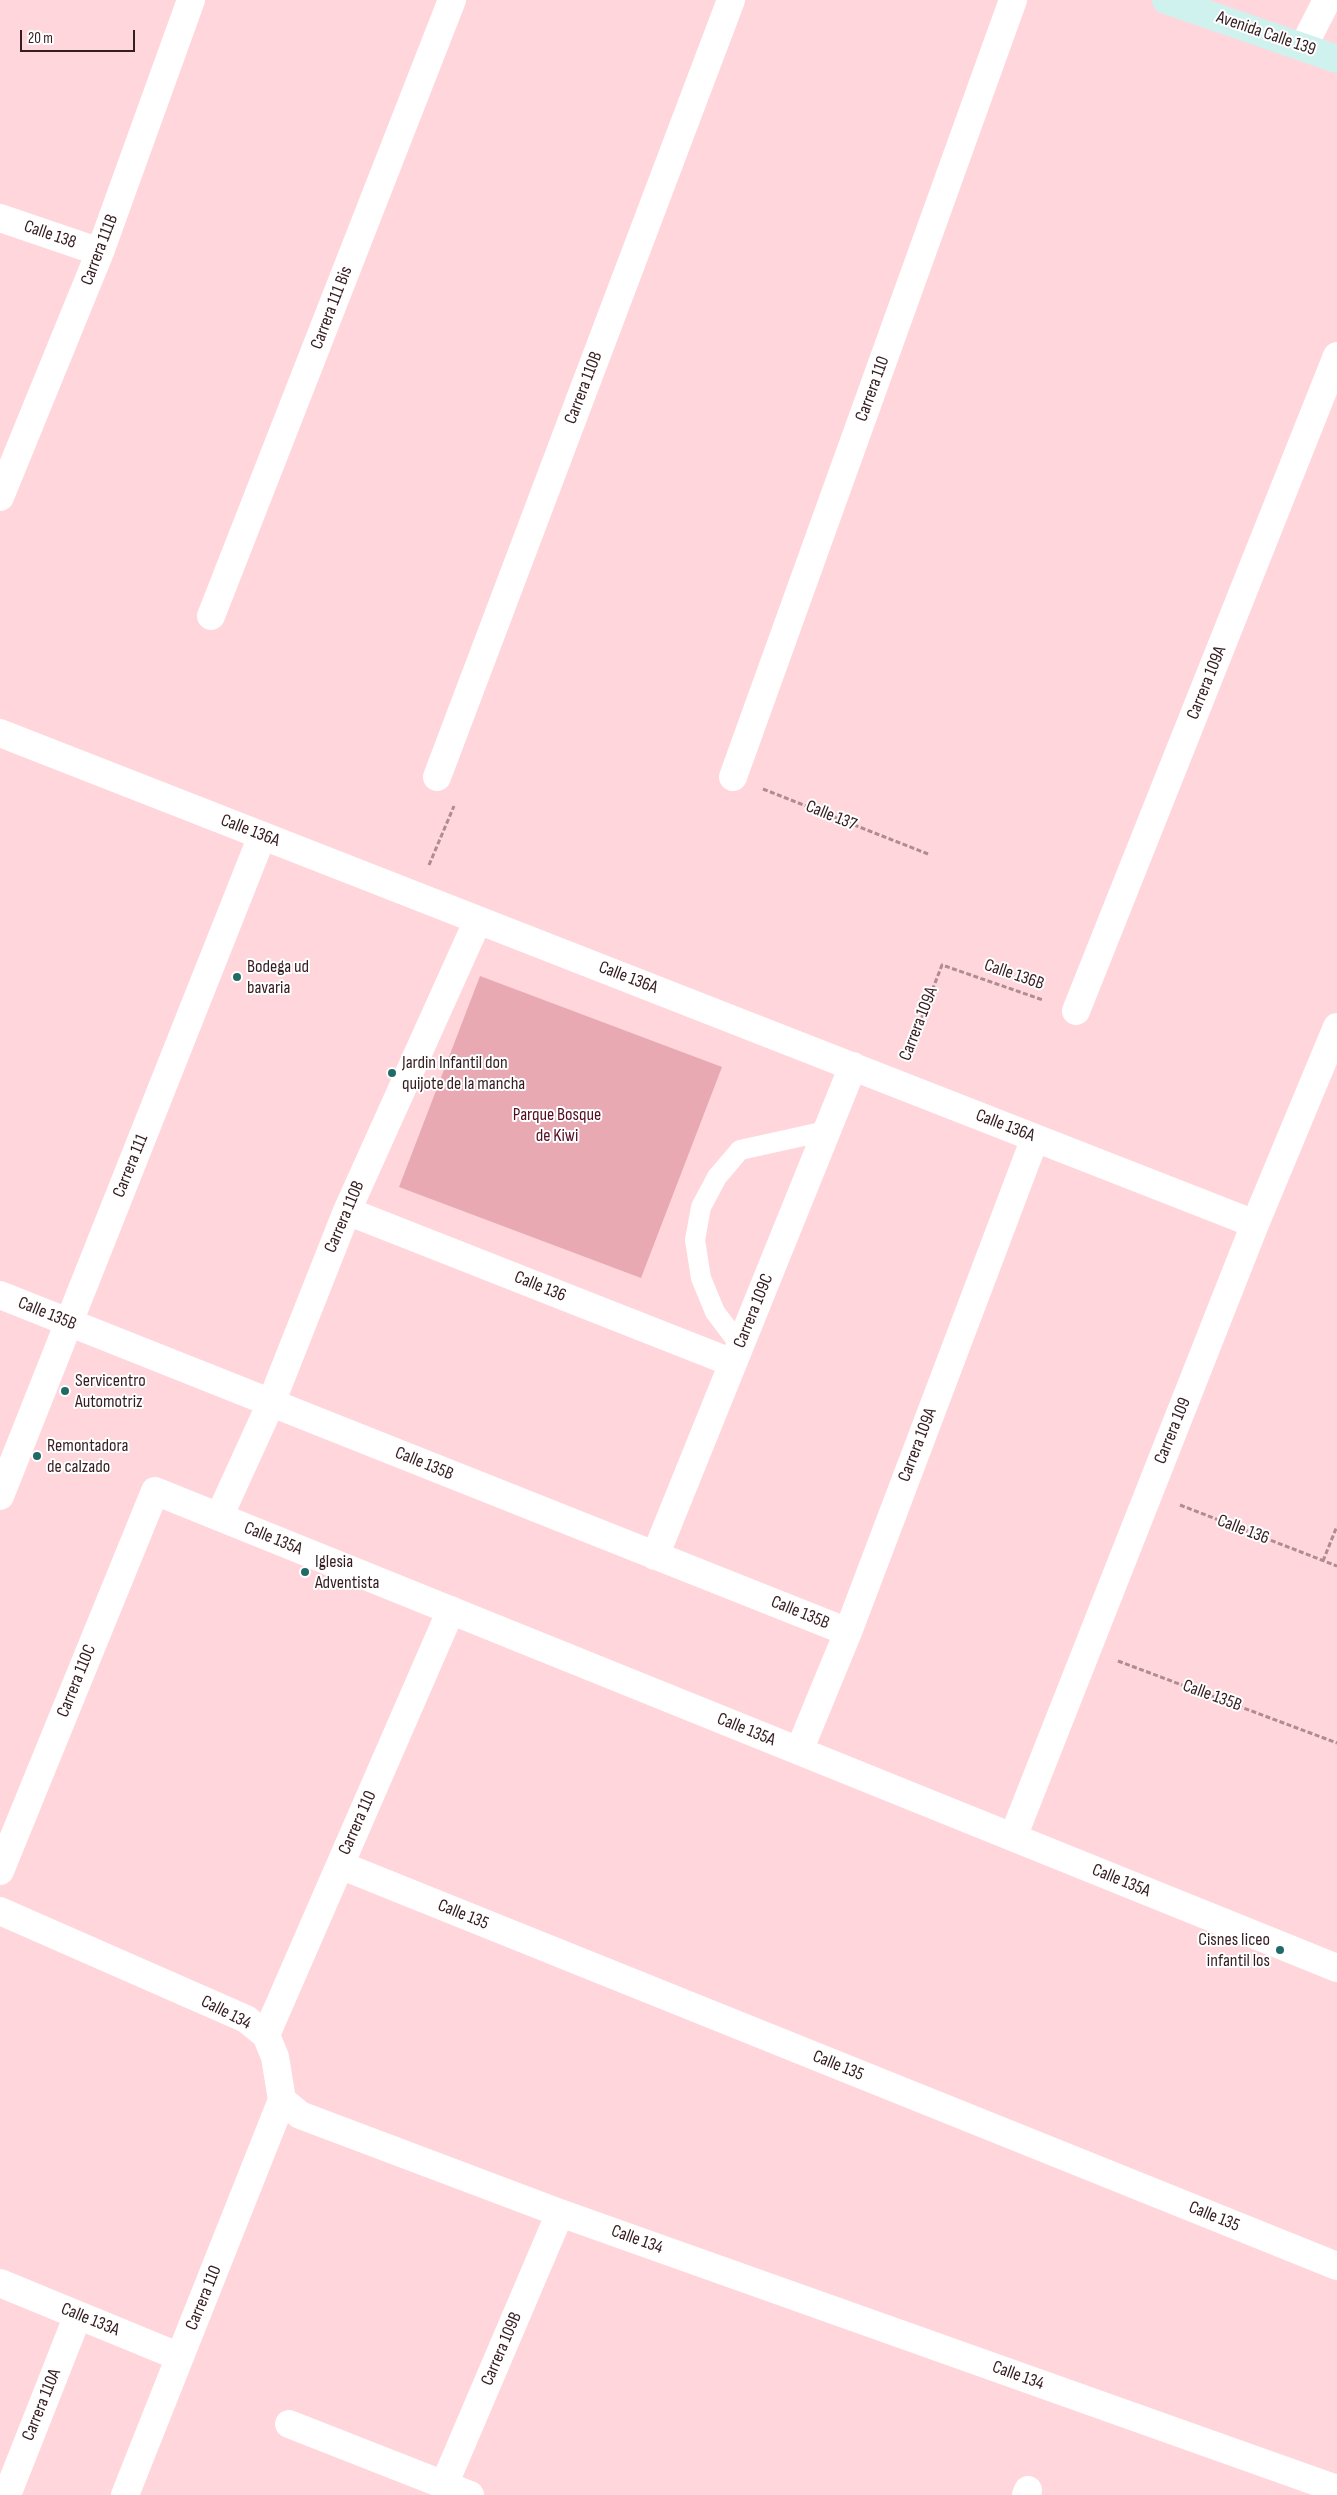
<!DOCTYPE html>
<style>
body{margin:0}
#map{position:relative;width:1337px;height:2495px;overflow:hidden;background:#ffd6db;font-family:"Sofia Sans Condensed",sans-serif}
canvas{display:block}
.scale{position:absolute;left:20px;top:30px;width:115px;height:22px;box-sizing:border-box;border:2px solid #351d21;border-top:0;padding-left:6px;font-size:15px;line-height:18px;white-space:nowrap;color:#351d21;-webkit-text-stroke:4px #fff;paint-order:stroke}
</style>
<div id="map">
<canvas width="1337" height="2495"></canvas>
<div class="scale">20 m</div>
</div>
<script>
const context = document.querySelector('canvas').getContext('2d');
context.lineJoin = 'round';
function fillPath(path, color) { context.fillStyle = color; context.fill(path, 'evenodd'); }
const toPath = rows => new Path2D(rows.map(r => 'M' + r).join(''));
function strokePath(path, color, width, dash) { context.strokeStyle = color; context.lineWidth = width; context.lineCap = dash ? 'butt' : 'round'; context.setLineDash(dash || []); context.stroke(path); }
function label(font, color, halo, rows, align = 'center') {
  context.font = font + ' "Sofia Sans Condensed",sans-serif'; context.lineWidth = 4; context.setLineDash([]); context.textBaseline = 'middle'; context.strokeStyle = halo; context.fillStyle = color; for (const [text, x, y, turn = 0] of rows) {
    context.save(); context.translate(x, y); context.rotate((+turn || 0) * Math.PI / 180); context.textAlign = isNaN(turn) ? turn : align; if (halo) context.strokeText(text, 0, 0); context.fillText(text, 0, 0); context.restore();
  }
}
fillPath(toPath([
 [480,976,722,1067,641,1278,399,1187]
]), '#e8a9b2');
strokePath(toPath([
 [763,789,928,854],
 [429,865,454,806],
 [908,1053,942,965,1043,1000],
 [1180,1505,1337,1566],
 [1323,1561,1337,1526],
 [1118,1661,1337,1743]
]), '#ae8c91', 3, [5, 2.5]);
strokePath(toPath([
 [740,1345,715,1312,701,1278,695,1240,701,1207,717,1177,740,1150,826,1131]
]), '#fff', 20);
strokePath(toPath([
 [1303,47,1327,0],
 [0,218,100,252],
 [0,497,100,252,191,0],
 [211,616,452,0],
 [0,733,1255,1224],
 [437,777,731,0],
 [733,777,1013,0],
 [1076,1011,1337,356],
 [347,1211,733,1363],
 [0,1295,848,1632],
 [0,1496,262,836],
 [219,1517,271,1403,347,1211,478,920],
 [655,1556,853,1066],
 [799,1751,848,1632,1035,1138],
 [1013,1837,1255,1224,1337,1027],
 [340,1865,1337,2266],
 [0,1871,155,1491,1337,1968],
 [0,1911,246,2019,266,2035,275,2057,282,2100,300,2115,560,2213,1337,2489],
 [266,2035,451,1610],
 [0,2283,180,2357],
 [289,2424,470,2495],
 [444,2485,560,2213],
 [7,2495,78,2315],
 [125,2495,282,2100],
 [1026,2495,1028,2490]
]), '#fff', 28);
strokePath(toPath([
 [1166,0,1337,59]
]), '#cff2ef', 28);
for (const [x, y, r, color] of [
 [237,977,5,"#206b67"],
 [392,1073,5,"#206b67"],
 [65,1391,5,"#206b67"],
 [37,1456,5,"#206b67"],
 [305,1572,5,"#206b67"],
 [1280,1950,5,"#206b67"]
]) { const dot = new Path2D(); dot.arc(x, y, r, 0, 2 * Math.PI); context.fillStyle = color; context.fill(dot); strokePath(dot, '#fff', 2); }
label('18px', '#351d21', '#fff', [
 ["Avenida Calle 139",1266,34,19],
 ["Calle 138",50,235,19],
 ["Carrera 111B",100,250,-69],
 ["Carrera 111 Bis",332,308,-69],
 ["Carrera 110B",584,388,-69],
 ["Carrera 110",873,389,-70],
 ["Carrera 109A",1207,683,-68],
 ["Calle 137",831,816,22],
 ["Calle 136A",250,831,21],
 ["Calle 136B",1014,975,19],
 ["Calle 136A",628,978,21],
 ["Carrera 109A",919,1024,-69],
 ["Calle 136A",1005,1126,21],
 ["Carrera 111",131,1166,-68],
 ["Carrera 110B",345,1217,-67],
 ["Calle 136",540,1287,22],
 ["Carrera 109C",754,1311,-68],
 ["Calle 135B",47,1314,22],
 ["Carrera 109",1173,1431,-68],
 ["Carrera 109A",918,1445,-69],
 ["Calle 135B",424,1464,22],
 ["Calle 136",1243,1530,21],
 ["Calle 135A",273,1539,22],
 ["Calle 135B",800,1613,22],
 ["Carrera 110C",77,1681,-68],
 ["Calle 135B",1212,1696,20],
 ["Calle 135A",746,1730,22],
 ["Carrera 110",358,1823,-66],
 ["Calle 135A",1121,1881,22],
 ["Calle 135",463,1915,22],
 ["Calle 134",226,2013,27],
 ["Calle 135",838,2066,22],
 ["Calle 135",1214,2217,22],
 ["Calle 134",637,2240,20],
 ["Carrera 110",204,2298,-68],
 ["Calle 133A",90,2320,22],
 ["Carrera 109B",502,2349,-67],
 ["Calle 134",1018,2376,20],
 ["Carrera 110A",42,2405,-68]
]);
label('18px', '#351d21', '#fff', [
 ["Bodega ud",247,967],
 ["bavaria",247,988],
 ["Jardin Infantil don",402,1063],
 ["quijote de la mancha",402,1084],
 ["Servicentro",75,1381],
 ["Automotriz",75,1402],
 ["Remontadora",47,1446],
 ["de calzado",47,1467],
 ["Iglesia",315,1562],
 ["Adventista",315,1583],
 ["Cisnes liceo",1270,1940,"right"],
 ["infantil los",1270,1961,"right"]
], 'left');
label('18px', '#540d22', '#fff', [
 ["Parque Bosque",557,1115],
 ["de Kiwi",557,1136]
]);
</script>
